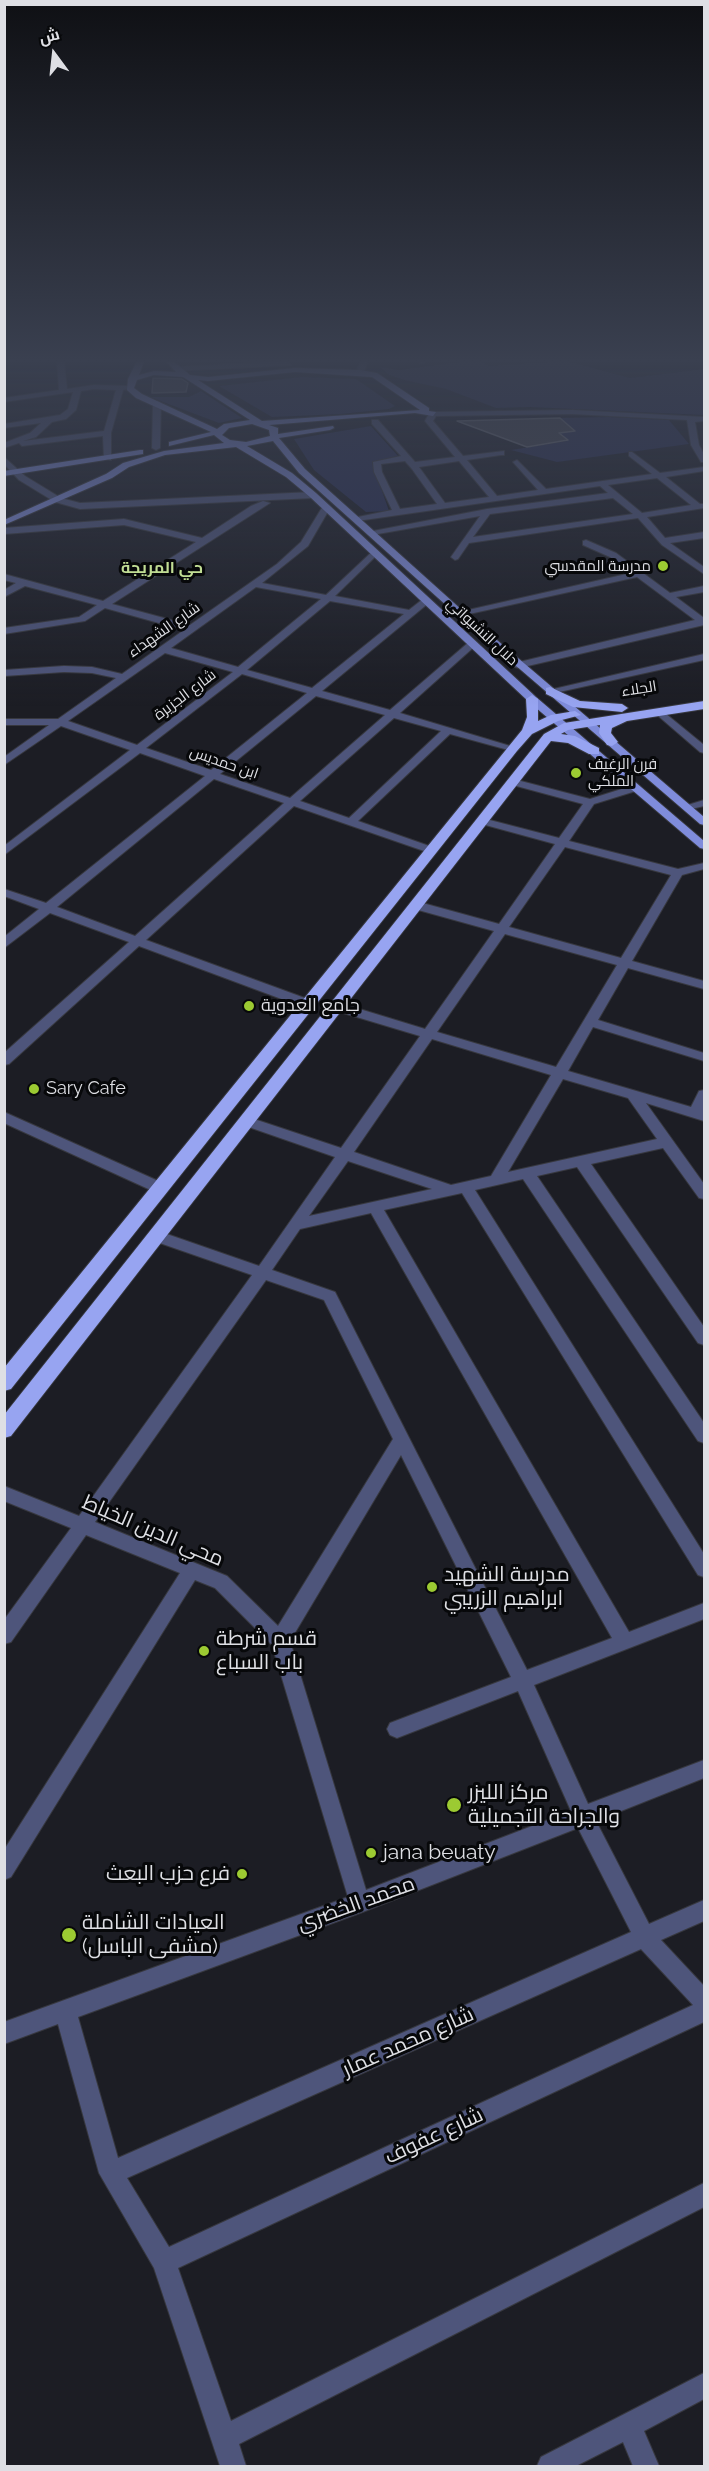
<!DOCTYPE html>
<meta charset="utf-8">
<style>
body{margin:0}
#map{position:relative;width:709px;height:2471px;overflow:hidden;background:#1c1d24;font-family:Raleway,Cairo,sans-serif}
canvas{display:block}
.frame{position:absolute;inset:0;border:6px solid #dedfe4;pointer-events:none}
.north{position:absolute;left:24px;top:24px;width:60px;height:60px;-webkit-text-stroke:4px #07080a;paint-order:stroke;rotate:345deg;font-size:16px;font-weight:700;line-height:24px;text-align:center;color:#dedfe4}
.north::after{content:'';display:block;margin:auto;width:21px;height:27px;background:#dedfe4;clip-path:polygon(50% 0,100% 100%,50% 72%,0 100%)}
</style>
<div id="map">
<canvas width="709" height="2471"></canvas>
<div class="frame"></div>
<div class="north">ش</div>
</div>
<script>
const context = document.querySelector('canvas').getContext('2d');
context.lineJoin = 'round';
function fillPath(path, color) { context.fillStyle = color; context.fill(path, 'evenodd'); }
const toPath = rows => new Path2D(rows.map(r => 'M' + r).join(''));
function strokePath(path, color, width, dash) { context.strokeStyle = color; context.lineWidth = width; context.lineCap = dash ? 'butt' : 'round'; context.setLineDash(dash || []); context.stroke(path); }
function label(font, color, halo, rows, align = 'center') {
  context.font = font + ' Raleway,Cairo,sans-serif'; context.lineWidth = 6; context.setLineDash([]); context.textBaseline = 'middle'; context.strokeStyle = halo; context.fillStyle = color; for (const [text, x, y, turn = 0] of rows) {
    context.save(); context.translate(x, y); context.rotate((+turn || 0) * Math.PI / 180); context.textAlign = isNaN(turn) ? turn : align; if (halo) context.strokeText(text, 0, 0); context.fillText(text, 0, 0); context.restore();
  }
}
fillPath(toPath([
 [467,361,481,361,489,366,567,361,630,378,704,369,704,415,530,407,496,408,446,389,404,380,389,375,380,367,399,370],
 [302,377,356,379,395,406,389,409,341,414,272,417,219,386],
 [201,391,242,418,219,423,150,397,189,397],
 [609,417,669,420,689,444,557,462,511,450,567,441,559,433,574,430,560,418],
 [371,426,398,456,372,462,389,511,366,512,314,470,294,439]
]), '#292e53');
const building = toPath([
 [153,378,182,379,188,383,186,392,152,393,153,378],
 [560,418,575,431,559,433,568,440,527,447,457,421,560,418]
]);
fillPath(building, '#46474f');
strokePath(building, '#6e7078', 1.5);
const minor = toPath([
 [57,361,64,361,67,389,94,385,130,386,134,388,123,390,111,433,111,460,104,458,103,436,22,446,19,443,4,448,4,443,30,433,41,423,4,428,4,424,60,415,68,409,73,392,4,402,4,398,59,390,57,361],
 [94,389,116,390,104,431,23,441,36,437,52,422,66,419,76,410,81,391,94,389],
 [288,361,291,365,176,371,172,369,176,367,288,361],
 [361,361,368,361,364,372,360,374,356,372,361,361],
 [418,361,424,361,425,362,421,364,418,361],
 [157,401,161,403,160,448,156,450,152,448,153,403,157,401],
 [572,410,704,417,704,421,695,422,699,445,704,454,704,462,701,462,691,445,687,420,572,414,436,416,433,421,463,456,504,451,504,455,501,455,467,460,497,496,538,490,513,462,517,460,546,489,652,474,629,456,629,452,632,452,660,473,704,467,704,471,666,477,700,504,704,504,704,508,647,517,665,538,704,532,704,538,670,543,704,567,704,574,662,545,638,518,469,543,458,559,455,560,451,557,480,516,372,535,368,532,487,509,608,493,600,486,357,521,353,518,392,510,374,472,373,462,401,456,372,424,372,420,378,420,415,462,455,457,425,421,430,412,572,410],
 [405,461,412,469,437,504,400,509,382,472,381,464,405,461],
 [459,461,489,497,445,503,419,467,459,461],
 [657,478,691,505,642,513,608,485,657,478],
 [613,498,633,514,473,537,490,514,613,498],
 [4,457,25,476,61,498,80,503,313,492,317,495,313,498,80,509,55,502,19,480,4,464,4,457],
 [263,501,270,503,112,604,190,625,277,564,301,542,323,506,329,506,330,508,308,546,262,583,326,595,375,549,379,552,378,554,335,596,409,610,423,599,431,601,322,691,390,710,469,642,475,642,475,646,400,713,517,748,512,751,450,734,358,821,435,848,435,852,427,852,294,806,146,940,313,1001,314,1004,313,1007,303,1007,139,946,9,1064,4,1065,4,1053,129,942,50,913,4,948,4,937,39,909,4,896,4,889,46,903,205,776,140,753,4,855,4,846,130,750,61,726,4,765,4,757,49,725,4,725,4,719,58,719,116,678,92,673,64,672,4,676,4,670,64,666,92,667,122,674,184,630,105,608,85,621,4,634,4,628,79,617,97,605,25,586,4,597,4,590,16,583,4,580,4,574,103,601,196,542,124,525,4,534,4,528,124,519,202,538,251,506,263,501],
 [256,587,321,599,238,667,171,648,256,587],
 [330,601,404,614,312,688,247,670,330,601],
 [165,653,233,672,137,745,68,721,165,653],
 [242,674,307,693,211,770,146,748,242,674],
 [316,696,385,715,290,798,220,774,316,696],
 [394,718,441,731,349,818,300,801,394,718],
 [214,779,284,803,135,936,57,907,214,779],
 [586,540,616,553,670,593,704,586,704,592,676,597,704,618,704,625,519,668,515,667,515,663,695,620,637,577,460,616,455,613,631,573,610,557,583,545,583,541,586,540],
 [704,654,704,660,550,694,545,691,704,654],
 [660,709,704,745,704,753,700,752,656,714,656,710,660,709],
 [513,779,590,799,631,786,639,786,639,790,594,804,569,841,678,869,704,863,704,869,682,875,632,961,704,981,704,989,628,968,598,1020,704,1053,704,1061,593,1027,568,1071,691,1107,699,1091,704,1090,704,1121,646,1103,704,1184,704,1199,699,1198,663,1148,591,1164,704,1327,704,1345,698,1343,577,1167,537,1176,704,1423,704,1443,698,1441,523,1179,475,1190,704,1554,704,1577,698,1575,462,1193,384,1210,629,1632,704,1603,704,1619,534,1685,588,1804,704,1760,704,1778,596,1821,649,1924,704,1900,704,1921,661,1940,704,1986,704,2022,178,2268,231,2421,704,2183,704,2207,239,2444,246,2466,220,2466,154,2268,99,2173,58,2024,4,2044,4,2022,348,1897,272,1645,215,1588,195,1580,11,1877,4,1880,4,1850,180,1573,86,1535,11,1642,4,1644,4,1620,71,1528,4,1501,4,1486,79,1516,252,1275,151,1240,148,1236,151,1232,161,1232,259,1266,335,1157,240,1124,238,1121,245,1116,341,1148,420,1036,330,1009,329,1006,330,1003,340,1003,425,1029,494,931,411,908,411,902,419,902,499,924,555,844,478,823,478,819,482,818,559,838,583,804,509,784,508,782,513,779],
 [565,847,671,875,621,958,509,927,565,847],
 [505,934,617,965,556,1067,437,1032,505,934],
 [432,1039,551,1075,491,1176,451,1185,354,1152,432,1039],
 [563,1079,628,1098,657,1139,508,1172,563,1079],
 [348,1161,432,1189,309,1216,348,1161],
 [371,1213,612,1638,527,1670,335,1292,272,1270,300,1229,371,1213],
 [266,1280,324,1300,393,1439,278,1626,227,1576,95,1522,266,1280],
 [401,1455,511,1677,390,1723,387,1729,390,1735,397,1738,518,1691,571,1811,366,1890,290,1641,401,1455],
 [578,1828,631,1932,118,2158,78,2017,360,1913,578,1828],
 [641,1949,693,2005,169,2247,127,2178,641,1949],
 [704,800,704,806,687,810,681,807,704,800],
 [4,1112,165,1184,167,1188,160,1193,155,1192,4,1123,4,1112],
 [704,2373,704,2399,644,2431,659,2466,633,2466,623,2442,576,2466,537,2466,541,2457,704,2373]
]);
const major = toPath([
 [137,361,144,361,139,375,154,371,176,372,166,361,173,361,190,375,208,377,295,368,360,370,377,373,429,408,429,411,436,412,433,416,415,413,269,425,278,428,278,434,333,426,334,428,330,430,279,438,305,469,463,611,704,817,704,825,700,824,457,615,299,473,273,441,247,446,292,473,316,493,536,697,704,841,704,849,700,848,528,701,310,497,286,477,236,447,165,455,129,467,112,478,4,525,4,520,106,474,123,463,164,451,224,443,214,435,169,446,169,442,211,432,136,398,127,390,128,379,137,361],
 [295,372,372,377,420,410,262,421,198,380,208,381,295,372],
 [154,375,183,377,250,420,224,424,217,429,142,394,134,388,137,380,154,375],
 [252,424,269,430,270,436,246,442,230,440,222,435,229,428,252,424],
 [140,450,143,450,143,454,4,476,4,471,140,450]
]);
const highway = toPath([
 [550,687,580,701,622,704,628,708,622,712,573,707,546,694,546,688,550,687],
 [532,695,538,699,538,721,551,715,575,711,581,715,558,721,532,734,517,751,11,1389,4,1391,4,1368,522,730,527,717,526,699,532,695],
 [704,701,704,709,627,721,612,728,611,733,618,742,612,746,607,745,599,733,600,725,568,730,561,734,575,736,599,748,599,754,589,754,568,743,551,741,11,1436,4,1438,4,1415,544,734,564,723,704,701]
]);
strokePath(minor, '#37383f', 2);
strokePath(major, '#37383f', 2);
strokePath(highway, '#37383f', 2);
fillPath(minor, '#4e557b');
fillPath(major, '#7f8cdb');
fillPath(highway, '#97a4f1');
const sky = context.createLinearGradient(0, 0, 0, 707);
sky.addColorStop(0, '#0f1014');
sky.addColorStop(0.51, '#3a4050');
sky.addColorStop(1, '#3a405000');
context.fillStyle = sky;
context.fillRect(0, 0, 709, 707);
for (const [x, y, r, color] of [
 [663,566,6,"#9cca32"],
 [576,773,6,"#9cca32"],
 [249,1006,6,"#9cca32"],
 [34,1089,6,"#9cca32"],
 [432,1587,6,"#9cca32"],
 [204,1651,6,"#9cca32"],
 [454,1805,8,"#9cca32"],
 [371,1853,6,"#9cca32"],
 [242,1874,6,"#9cca32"],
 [69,1935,8,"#9cca32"]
]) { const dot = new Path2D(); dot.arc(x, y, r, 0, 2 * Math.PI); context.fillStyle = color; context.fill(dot); strokePath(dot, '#07080a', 2); }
label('15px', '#dedfe4', '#07080a', [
 ["مدرسة المقدسي",651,566],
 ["فرن الرغيف",588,764,"left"],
 ["الملكي",588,781,"left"]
], 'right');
label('15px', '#dedfe4', '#07080a', [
 ["شارع الشهداء",164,630,-35],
 ["دلال النشيواتي",482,632,43],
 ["الجلاء",639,689,-9],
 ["شارع الجزيرة",185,695,-37],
 ["ابن حمديس",224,763,19]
]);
label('bold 16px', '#c1dd94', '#07080a', [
 ["حي المريجة",162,568]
]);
label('18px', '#dedfe4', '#07080a', [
 ["جامع العدوية",261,1006],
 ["Sary Cafe",46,1089]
], 'left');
label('21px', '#dedfe4', '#07080a', [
 ["محي الدين الخياط",153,1531,23],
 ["محمد الخضري",356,1904,-20],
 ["شارع محمد عمار",408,2042,-24],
 ["شارع عفوف",434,2136,-25]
]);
label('21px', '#dedfe4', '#07080a', [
 ["مدرسة الشهيد",444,1575],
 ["ابراهيم الزريبي",444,1599],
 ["قسم شرطة",216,1639],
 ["باب السباع",216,1663],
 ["مركز الليزر",468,1793],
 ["والجراحة التجميلية",468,1817],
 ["jana beuaty",383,1853],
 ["فرع حزب البعث",230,1874,"right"],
 ["العيادات الشاملة",82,1923],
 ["(مشفى الباسل)",82,1947]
], 'left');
</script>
